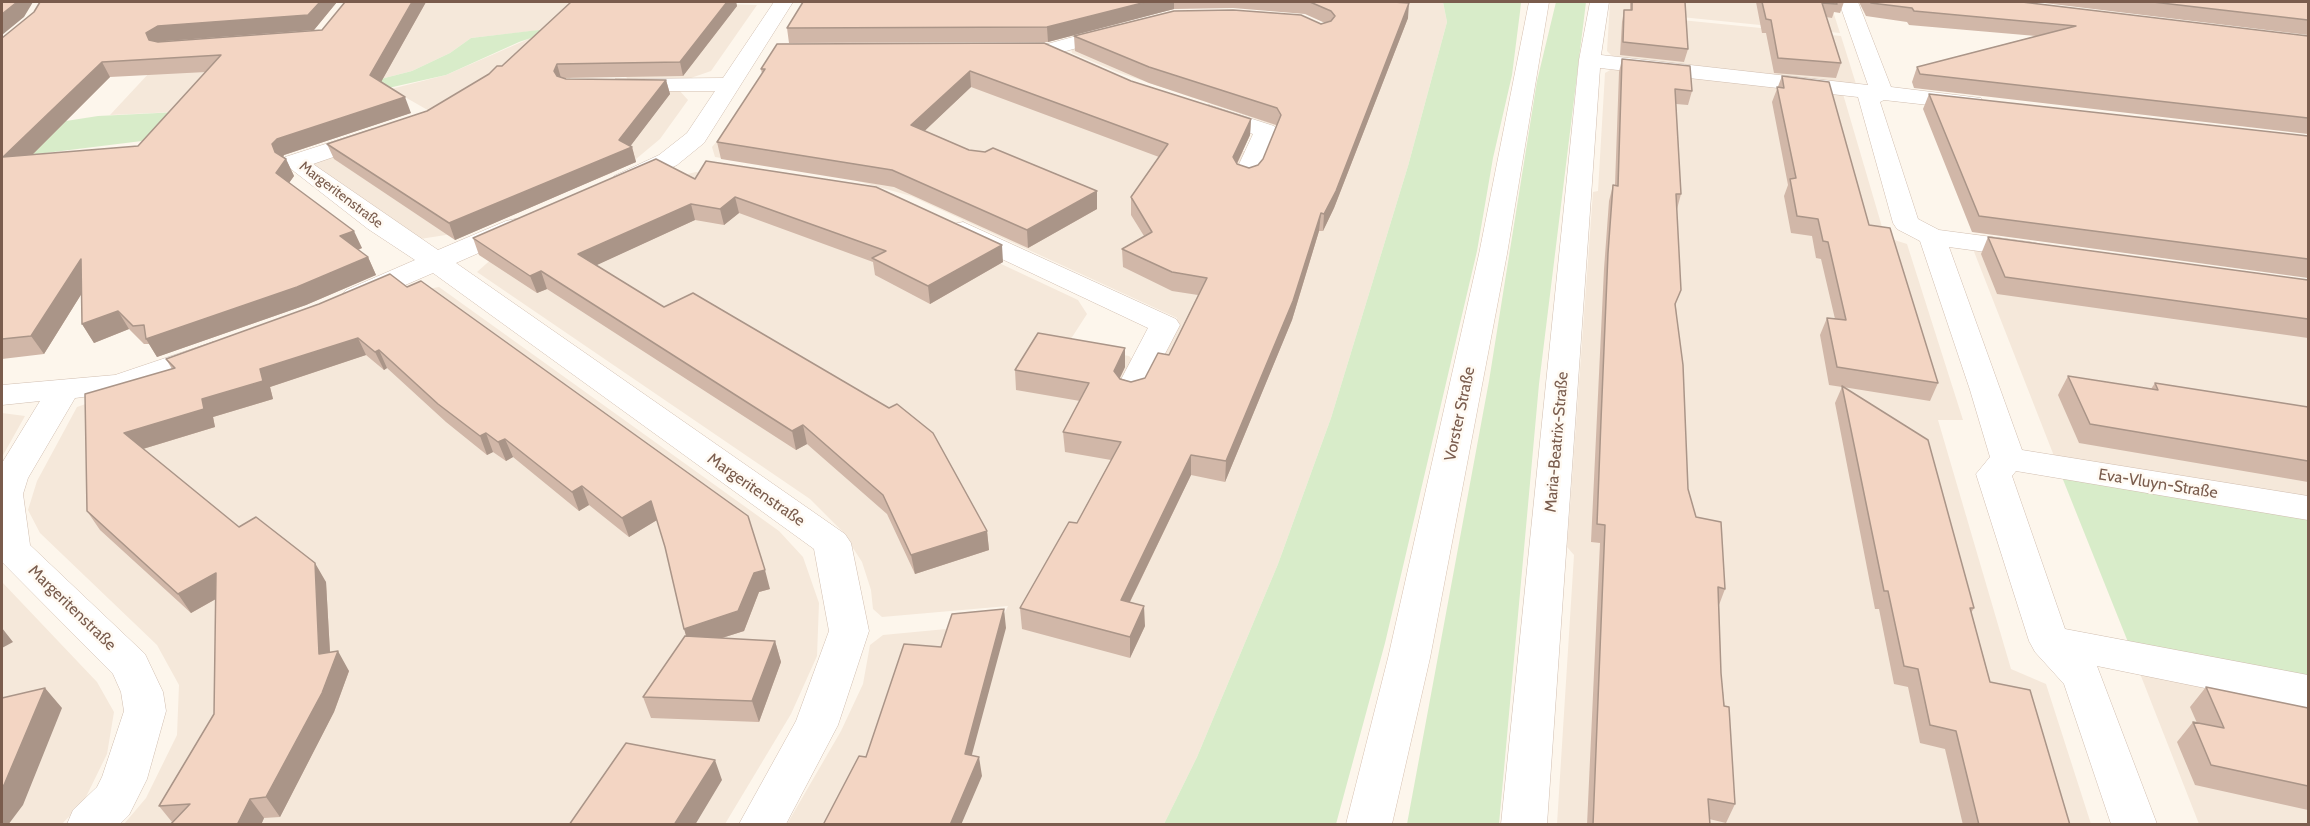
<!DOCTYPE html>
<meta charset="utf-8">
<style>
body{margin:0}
#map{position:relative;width:2310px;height:826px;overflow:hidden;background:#fdf6ec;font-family:Cabin,sans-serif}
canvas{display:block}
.frame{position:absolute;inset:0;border:3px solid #7a5c4d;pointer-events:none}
</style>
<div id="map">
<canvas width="2310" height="826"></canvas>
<div class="frame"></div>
</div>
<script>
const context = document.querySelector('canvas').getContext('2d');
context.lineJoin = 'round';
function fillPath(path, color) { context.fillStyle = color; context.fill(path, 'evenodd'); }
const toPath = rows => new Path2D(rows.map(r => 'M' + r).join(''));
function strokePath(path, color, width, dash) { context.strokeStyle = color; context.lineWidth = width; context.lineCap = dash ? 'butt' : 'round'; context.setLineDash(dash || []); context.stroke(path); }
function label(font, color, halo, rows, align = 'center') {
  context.font = font + ' Cabin,sans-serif'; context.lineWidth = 5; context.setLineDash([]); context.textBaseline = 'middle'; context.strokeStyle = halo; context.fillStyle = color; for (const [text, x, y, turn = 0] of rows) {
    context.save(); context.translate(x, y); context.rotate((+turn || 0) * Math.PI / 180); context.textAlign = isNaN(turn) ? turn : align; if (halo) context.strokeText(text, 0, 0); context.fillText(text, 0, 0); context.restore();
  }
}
fillPath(toPath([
 [356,2,722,2,533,31,471,38,450,53,412,71,330,92],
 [1319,2,1443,2,1447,22,1408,166,1331,418,1278,564,1197,757,1164,824,787,824,841,731,863,684,870,645,883,635,999,624,1008,606,882,617,873,609,871,590,862,562,842,531,810,499,477,272,495,256,675,177,696,172,834,194,884,209,1078,300,1087,314,1067,345,1129,356,1136,363,1139,398,1177,318,911,196,850,179,715,157,712,147,723,134,1012,57,1196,144,1244,151,1249,155,1279,127,1117,72,1072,53,1071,49,1077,46,1315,33,1339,11],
 [1610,2,1830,2,1840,33,1681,17,1681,20,1841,36,1856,84,1612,56,1607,51],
 [726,4,757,5,711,71,685,80,627,79,626,75],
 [533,37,595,52,550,100,547,114,678,89,688,100,660,139,636,159,612,173,465,232,420,239,310,165,431,112,391,89,446,75],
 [248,46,219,110,110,115,164,57],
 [1612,69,1843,94,1885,237,1907,244,1963,420,1938,420,2011,669,2046,684,2091,824,1557,824,1574,555,1567,547,1593,192,1598,191,1605,73],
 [1973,249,2308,295,2308,498,2054,456],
 [439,287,779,531,803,557,819,603,817,656,791,714,725,824,124,824,146,798,177,735,179,685,157,645,40,533,28,510,37,481,77,407,405,293],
 [2,413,25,416,2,457],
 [2,582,97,682,114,712,107,754,84,801,62,824,2,824],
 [2139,671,2308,705,2308,824,2199,824]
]), '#f5e8da');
fillPath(toPath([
 [1443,2,1521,2,1520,12,1512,75,1493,158,1477,251,1385,643,1336,824,1164,824,1197,757,1278,564,1331,418,1408,166,1447,22],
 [1556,2,1586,2,1539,384,1499,824,1407,824,1489,381,1537,81],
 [564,27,519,42,446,75,166,138,21,156,2,131,98,116,219,110,330,92,412,71,450,53,471,38],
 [2062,477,2229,503,2308,519,2308,680,2128,642]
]), '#d8ecc9');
const street = toPath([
 [774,2,793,2,704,143,677,165,632,186,623,189,614,186,610,181,614,176,659,155,687,133,715,91,623,91,615,89,612,84,615,79,723,78,774,2],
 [1590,2,1609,2,1601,55,1868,85,1839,2,1858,2,1891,87,1981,98,1984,103,1981,108,1973,110,1884,100,1880,102,1918,219,1939,230,2030,242,2040,244,2044,250,2040,256,2030,258,1949,247,2022,450,2308,496,2308,520,2016,471,2012,476,2065,629,2308,675,2308,709,2097,666,2157,824,2111,824,2064,684,2035,652,2029,641,1976,474,1990,457,1970,390,1920,241,1897,229,1893,223,1858,97,1600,68,1547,824,1501,824,1579,60,1590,2],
 [1117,25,1124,27,1127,31,1124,35,1048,56,1009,57,1002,55,999,51,1002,47,1009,45,1047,44,1117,25],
 [1209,105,1274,126,1278,131,1256,180,1247,183,1238,180,1234,175,1253,134,1201,117,1198,112,1201,107,1209,105],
 [372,129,380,131,384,136,380,141,313,164,438,250,506,221,515,219,524,221,528,227,524,233,456,263,845,534,851,543,869,631,838,725,786,824,739,824,796,721,829,631,814,549,433,273,366,302,356,305,346,302,341,296,346,290,415,260,368,229,282,162,285,157,372,129],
 [963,222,1176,319,1180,325,1143,396,1132,399,1121,396,1116,389,1148,328,953,236,950,230,953,224,963,222],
 [213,342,224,344,228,351,224,358,130,391,75,398,28,478,23,494,30,545,145,654,163,692,166,711,147,779,129,815,120,824,67,824,73,810,97,787,102,777,124,711,121,692,113,674,2,562,2,463,40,401,2,405,2,385,115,375,213,342]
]);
const secondary = toPath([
 [1529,2,1549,2,1507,254,1430,658,1392,824,1346,824,1388,658,1479,254,1529,2]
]);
strokePath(street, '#d1beb0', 1);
strokePath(secondary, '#d6c0b0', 1);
fillPath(street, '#fff');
fillPath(secondary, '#fff');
fillPath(toPath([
 [40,2,337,2,314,30,165,41,163,42,322,30,345,2,426,2,381,82,411,113,284,155,283,157,286,159,294,176,289,183,362,248,358,250,368,257,376,275,306,305,157,357,149,344,144,344,129,329,94,343,82,324,82,293,44,354,2,359,2,38,34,12],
 [206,72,138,146,32,155,110,77],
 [571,2,736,2,737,6,683,76,563,78,566,79,666,80,670,94,630,146,632,147,636,162,455,240,334,159,327,144,427,111,502,66],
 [803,2,1393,2,1408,18,1334,208,1323,231,1319,231,1292,320,1225,482,1191,475,1130,602,1145,626,1130,658,1022,629,1020,608,1077,523,1111,460,1065,452,1063,432,1080,401,1016,390,1015,370,1125,367,1120,378,1131,382,1145,378,1169,355,1198,295,1172,291,1123,267,1122,249,1144,236,1131,215,1131,197,1159,157,971,87,924,131,969,150,1097,191,1097,209,1028,248,894,187,721,159,717,142,762,74,761,69,777,44,1131,81,1251,119,1250,135,1237,164,1249,168,1258,165,1263,159,1277,126,1276,125,1149,83,1075,51,1074,36,1325,23,1305,14,1233,8,1174,9,1048,42,789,43,787,28],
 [1630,2,1685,2,1688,49,1684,62,1620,55,1622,22,1624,10,1630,10],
 [1756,2,1844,2,1840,13,1834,12,1832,18,1826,17,1841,63,1836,78,1774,73,1766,33,1762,33],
 [1859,2,2022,2,2308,36,2308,35,2036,2,2308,2,2308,134,1914,88,1912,82,1917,67,2036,36,1909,25,1907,22,1866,16],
 [1622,59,1692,91,1688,105,1676,104,1681,194,1677,209,1676,307,1688,489,1696,517,1725,589,1719,605,1721,673,1735,804,1726,823,1709,819,1710,825,1587,825,1600,543,1591,542,1604,269,1609,201,1613,185,1615,185,1619,72],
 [1782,76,1869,225,1938,383,1930,401,1843,387,1974,608,1971,613,1990,682,2070,825,1963,825,1945,749,1920,743,1908,687,1894,684,1879,609,1875,609,1835,403,1842,387,1829,385,1820,335,1827,318,1835,319,1821,259,1816,258,1812,236,1791,233,1784,196,1788,185,1772,102],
 [1929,94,2308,136,2308,278,1972,232,1923,109],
 [695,179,1003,262,930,304,875,275,873,262,739,213,724,225,695,220,596,265,987,531,989,550,915,574,887,514,807,444,796,450,547,289,537,293,479,255,473,238],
 [1988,237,2308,280,2308,338,1997,294,1981,254],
 [319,304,770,589,759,592,744,631,722,638,775,641,781,662,759,722,651,718,643,697,686,636,665,547,657,520,629,537,589,505,579,511,513,457,506,461,493,452,487,455,446,422,387,368,384,370,366,355,270,387,273,399,213,417,215,427,143,449,239,527,326,582,330,653,349,671,334,712,280,817,264,818,261,825,170,825,172,822,159,806,214,714,216,599,191,613,100,530,87,511,172,369,166,359],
 [2068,376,2151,389,2155,383,2308,407,2308,482,2079,443,2058,395],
 [2206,687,2308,708,2308,810,2195,785,2177,742,2193,722,2197,723,2190,707]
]), '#d1b7a8');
fillPath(toPath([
 [17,2,33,2,24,17,2,35,2,14],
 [320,2,337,2,314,30,165,41,153,48,146,33,158,26],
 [412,2,426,2,376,91,370,75],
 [727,2,736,2,737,6,683,76,680,62],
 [1146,2,1174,2,1174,9,1048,42,1047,27],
 [1409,3,1408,18,1334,208,1323,231,1324,214],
 [102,62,110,77,13,174,3,157],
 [557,64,561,78,558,85,554,71],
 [970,71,971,87,913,142,911,125],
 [666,80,670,94,629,148,632,147,636,162,455,240,449,223,619,140],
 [405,97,411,113,284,155,280,161,286,159,294,176,284,190,276,173,272,144,277,139],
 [1251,119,1250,135,1232,174,1233,157],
 [1097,191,1097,209,1028,248,1027,230],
 [735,197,739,213,724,225,720,209],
 [691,204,695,220,584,271,578,254],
 [1321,213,1319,231,1292,320,1225,482,1226,461],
 [354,231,362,248,348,254,340,236],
 [1002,245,1003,262,930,304,928,286],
 [368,257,376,275,306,305,157,357,146,339],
 [81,259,92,277,44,354,31,336],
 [541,271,547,289,537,293,530,276],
 [118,311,129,329,94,343,82,324],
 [358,338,366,355,270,387,273,399,213,417,215,427,136,451,124,433,202,399,260,369],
 [1125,348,1125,367,1114,390,1114,371],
 [379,350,387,368,384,370,375,352],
 [803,425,807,444,796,450,792,431],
 [486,433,493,452,487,455,480,436],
 [505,439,513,457,506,461,498,442],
 [1191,455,1191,475,1121,620,1121,600],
 [582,486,589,505,579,511,572,492],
 [651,501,657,520,629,537,622,518],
 [987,531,989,550,915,574,911,555],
 [315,563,326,582,331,670,338,651,349,671,334,712,280,817,266,797,319,654],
 [765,570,770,589,759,592,744,631,690,648,684,629,754,573],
 [216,573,228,592,191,613,178,594],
 [1144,606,1145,626,1130,658,1130,637],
 [1004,609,1006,628,967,773,965,754],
 [2,628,13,642,2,648],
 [775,641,781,662,759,722,752,701],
 [45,688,62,708,23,805,8,825,2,825,2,788],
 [979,757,982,776,961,825,950,825],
 [715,760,722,780,695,825,674,825],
 [250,799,264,818,261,825,237,825]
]), '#aa9588');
const building = toPath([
 [2,2,17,2,2,14,2,2],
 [40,2,320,2,308,15,158,26,146,33,149,40,158,42,322,30,345,2,412,2,370,75,405,97,277,139,272,144,275,152,286,159,276,173,354,231,340,236,368,257,297,287,146,339,144,325,133,326,118,311,82,324,81,259,31,336,2,339,2,38,34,12,40,2],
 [221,55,138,146,3,157,102,62,221,55],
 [571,2,727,2,680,62,557,64,554,71,557,76,566,79,666,80,619,140,632,147,449,223,327,144,427,111,489,74,497,66,502,66,571,2],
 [803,2,1146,2,1047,27,787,28,803,2],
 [1310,2,1393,2,1409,3,1336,191,1324,214,1321,213,1293,301,1226,461,1191,455,1121,600,1144,606,1130,637,1020,608,1069,522,1077,523,1121,442,1063,432,1089,383,1015,370,1038,333,1125,348,1114,371,1120,379,1131,382,1145,378,1158,353,1169,355,1207,278,1172,272,1122,249,1152,232,1131,197,1168,144,970,71,911,125,969,150,985,152,993,148,1097,191,1027,230,892,170,717,142,765,69,761,69,777,44,1044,43,1131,81,1251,119,1233,157,1237,164,1249,168,1258,165,1263,159,1281,115,1277,108,1149,67,1074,36,1174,11,1233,10,1301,15,1321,24,1331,21,1335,16,1331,11,1310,2],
 [1632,2,1685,2,1688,49,1623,42,1624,10,1632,10,1632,2],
 [1762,2,1836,2,1837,4,1822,3,1841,63,1778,58,1771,20,1766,19,1762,2],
 [1870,2,2022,2,2308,36,2308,118,1920,74,1917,67,2076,26,1914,11,1912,8,1871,3,1870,2],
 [2153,2,2308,2,2308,20,2153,2],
 [1622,59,1690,66,1692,91,1675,89,1681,194,1676,194,1681,290,1675,304,1683,365,1688,489,1696,517,1721,522,1725,589,1718,587,1721,673,1724,706,1729,707,1735,804,1708,799,1710,825,1593,825,1605,525,1597,524,1601,420,1608,253,1613,185,1618,186,1622,59],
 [1782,76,1829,82,1869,225,1890,228,1938,383,1837,367,1827,318,1846,320,1828,242,1823,241,1818,219,1797,216,1790,179,1796,178,1777,87,1784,88,1782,76],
 [1929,94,2308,136,2308,259,1979,216,1929,94],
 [656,159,695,179,706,161,876,187,1002,245,928,286,872,258,886,251,735,197,720,209,691,204,578,254,664,307,693,293,889,408,897,404,933,433,987,531,911,555,883,495,803,425,792,431,541,271,530,276,473,238,656,159],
 [1988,237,2308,280,2308,319,2005,277,1988,237],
 [390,274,407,287,421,281,748,516,765,570,754,573,738,611,684,629,665,547,651,501,622,518,582,486,572,492,505,439,498,442,486,433,480,436,438,404,379,350,375,352,358,338,260,369,263,381,202,399,204,409,124,433,239,527,256,517,315,563,319,654,338,651,322,693,266,797,250,799,237,825,170,825,190,804,159,806,214,714,216,573,178,594,87,511,85,394,175,368,166,359,319,304,390,274],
 [2068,376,2158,390,2155,383,2308,407,2308,461,2090,424,2068,376],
 [1842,386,1928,440,1974,608,1970,608,1990,682,2030,690,2070,825,1979,825,1956,731,1930,725,1918,669,1904,666,1888,591,1884,591,1842,386],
 [1004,609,965,754,979,757,950,825,823,825,859,756,866,757,904,644,941,647,952,614,1004,609],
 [685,636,775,641,752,701,643,697,685,636],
 [2206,687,2308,708,2308,786,2211,765,2193,722,2224,728,2206,687],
 [45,688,4,785,2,788,2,698,45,688],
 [626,743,715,760,674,825,569,825,626,743]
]);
fillPath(building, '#f3d5c3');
strokePath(building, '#aa9588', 1.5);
label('14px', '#7a5c4d', '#fffaf3', [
 ["Margeritenstraße",341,195,37]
]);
label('16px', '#7a5c4d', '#fffaf3', [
 ["Vorster Straße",1460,414,-78],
 ["Maria-Beatrix-Straße",1557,442,-85],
 ["Eva-Vluyn-Straße",2158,484,9],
 ["Margeritenstraße",756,490,35],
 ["Margeritenstraße",72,608,44]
]);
</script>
